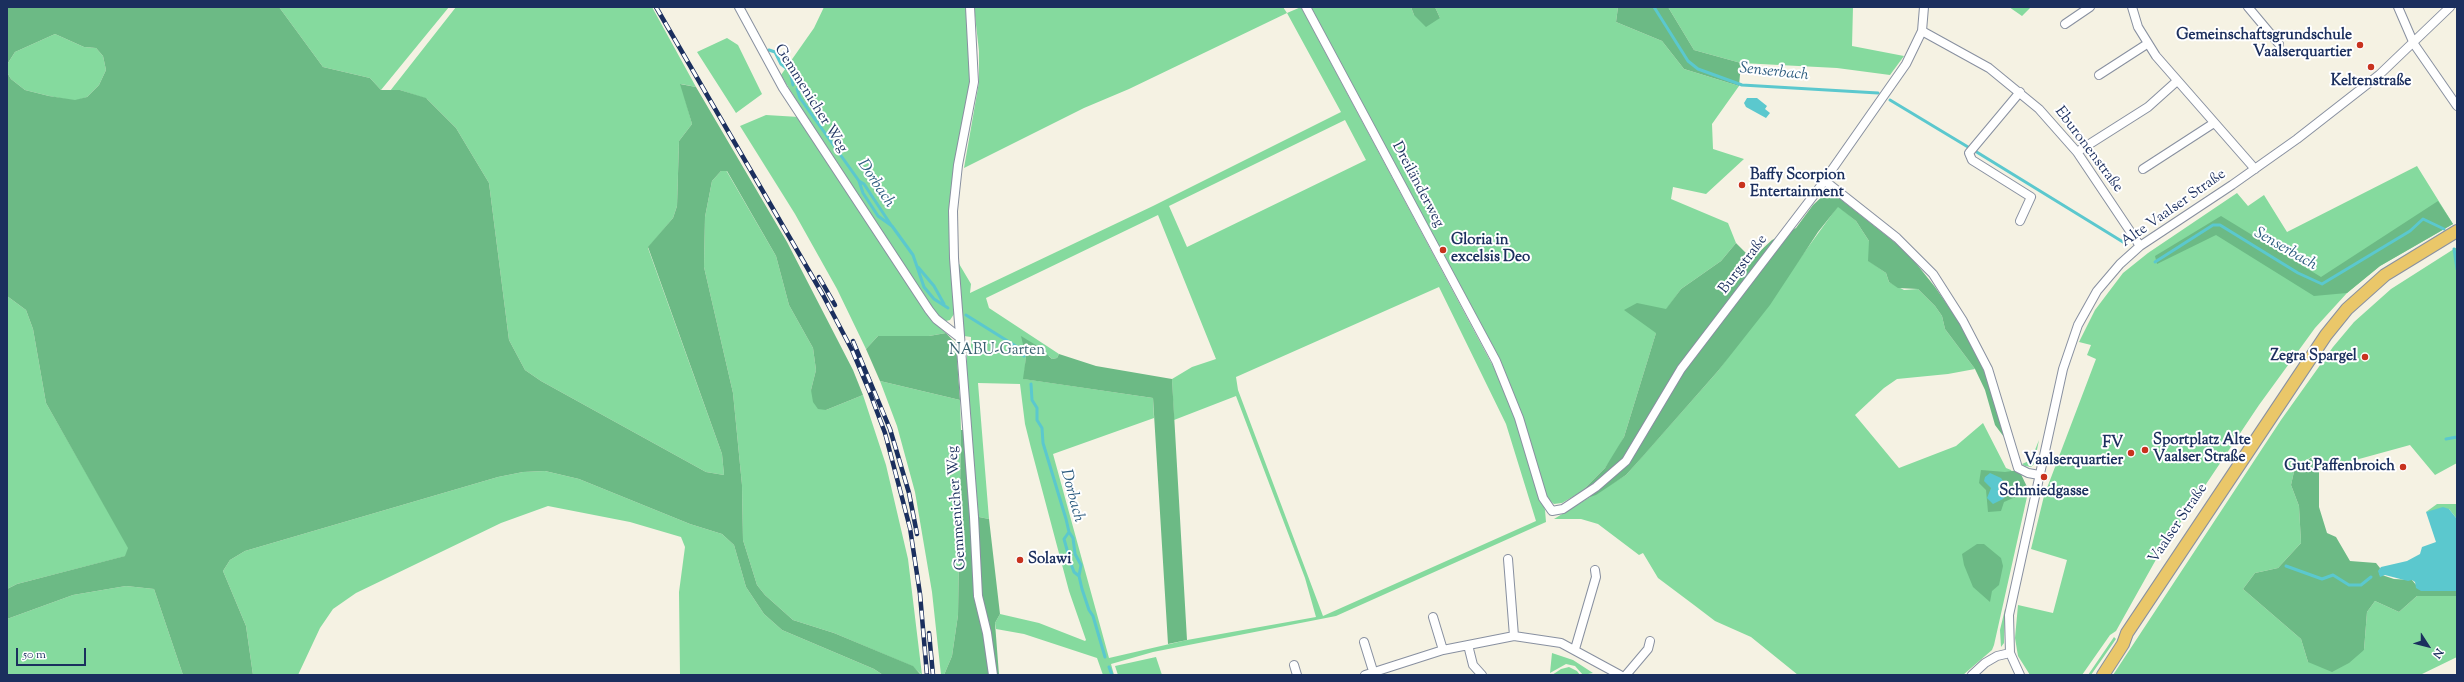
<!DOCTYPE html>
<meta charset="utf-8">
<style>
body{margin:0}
#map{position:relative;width:2464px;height:682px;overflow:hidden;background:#f5f2e3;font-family:"Sorts Mill Goudy",serif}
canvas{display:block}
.frame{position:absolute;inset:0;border:8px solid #1b2f5e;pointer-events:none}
.north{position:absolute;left:2408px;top:626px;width:40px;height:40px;-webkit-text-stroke:3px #fff;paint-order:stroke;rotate:126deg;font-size:11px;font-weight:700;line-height:16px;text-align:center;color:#1b2f5e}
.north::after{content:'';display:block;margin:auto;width:14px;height:18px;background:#1b2f5e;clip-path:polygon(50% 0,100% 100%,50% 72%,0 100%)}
.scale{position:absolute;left:16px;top:648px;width:70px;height:18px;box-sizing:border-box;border:2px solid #1b2f5e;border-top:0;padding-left:5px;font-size:12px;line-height:14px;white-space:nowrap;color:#1b2f5e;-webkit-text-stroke:3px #fff;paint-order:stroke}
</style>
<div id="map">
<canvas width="2464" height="682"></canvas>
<div class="frame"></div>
<div class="north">N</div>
<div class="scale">50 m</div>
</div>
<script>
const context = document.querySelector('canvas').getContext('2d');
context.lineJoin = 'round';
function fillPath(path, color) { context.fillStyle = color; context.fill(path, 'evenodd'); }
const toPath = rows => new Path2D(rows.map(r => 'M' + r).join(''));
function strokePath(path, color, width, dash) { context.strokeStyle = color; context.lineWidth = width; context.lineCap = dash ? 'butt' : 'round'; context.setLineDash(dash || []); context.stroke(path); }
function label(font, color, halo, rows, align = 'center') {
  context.font = font + ' "Sorts Mill Goudy",serif'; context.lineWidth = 4; context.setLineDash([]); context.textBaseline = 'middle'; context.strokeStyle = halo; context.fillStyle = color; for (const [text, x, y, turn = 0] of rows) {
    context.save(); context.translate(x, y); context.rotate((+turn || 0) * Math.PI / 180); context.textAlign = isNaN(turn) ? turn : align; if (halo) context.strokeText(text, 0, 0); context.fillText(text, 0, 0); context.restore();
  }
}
fillPath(toPath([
 [279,7,449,7,381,90,370,78,323,67],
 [456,7,652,7,696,87,681,84,692,124,679,141,677,206,673,218,648,248,722,454,724,475,706,472,541,381,525,370,509,340,489,183,456,128,427,99,400,90,390,91],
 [824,7,966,7,970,43,971,81,950,244,954,314,950,320,946,321,939,318,929,304,816,133,781,75,814,28],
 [974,7,1283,7,1287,13,1301,7,1494,368,1515,418,1545,510,1546,522,1336,616,1153,652,1111,664,1114,675,1103,675,1097,658,1024,634,996,629,995,623,1000,614,1039,623,1085,641,1086,640,1069,591,1031,448,1025,424,1020,384,978,383,989,519,979,517,967,400,967,350,971,346,971,337,964,336,958,262,971,284,970,293,1153,206,1341,112,1287,13,1129,89,1084,108,964,168,979,82,979,51],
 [1345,120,1366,160,1187,247,1169,206],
 [1158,215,1216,359,1192,367,1172,379,1174,420,1236,396,1305,578,1316,617,1187,640,1109,658,1053,454,1154,418,1153,398,1024,379,1026,357,1049,356,1052,359,1057,358,1059,354,989,308,986,298],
 [1439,287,1506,424,1536,521,1323,616,1238,390,1236,377],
 [1310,7,1411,7,1414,15,1440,18,1435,7,1618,7,1616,22,1662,41,1684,69,1739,86,1712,124,1713,149,1744,159,1706,194,1673,187,1671,199,1728,223,1736,243,1721,261,1681,289,1661,317,1624,437,1616,453,1605,468,1581,492,1562,503,1554,504,1548,499,1498,357],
 [1668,7,1853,7,1852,46,1904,56,1890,75,1837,68,1741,63,1694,50],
 [2009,7,2031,7,2022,16],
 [55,34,84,47,96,48,103,56,106,70,99,85,87,97,75,101,49,96,25,90,11,79,8,74,8,63,15,52],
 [727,38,738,45,762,94,736,113,697,52],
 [766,115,799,117,932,320,946,333,929,336,878,336,866,349,837,289,795,214,740,126],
 [2417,166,2453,224,2380,266,2347,293,2315,328,2259,405,2158,556,2116,631,2110,635,2082,675,2030,675,2018,656,2015,638,2018,605,2053,613,2067,560,2031,549,2044,496,2096,359,2087,355,2091,345,2079,342,2095,310,2123,273,2148,253,2237,193,2248,206,2264,195,2287,232],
 [726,170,776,256,789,305,813,348,816,370,811,390,826,410,863,395,886,465,908,559,922,675,912,666,834,633,793,620,765,595,757,585,743,540,742,485,733,393,704,267,705,217,712,181,721,171],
 [1838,206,1856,221,1869,241,1869,261,1886,273,1889,282,1904,290,1918,289,1935,306,1942,316,1945,329,1975,369,1948,374,1897,379,1884,388,1855,415,1899,468,1956,446,1983,423,2006,468,2011,470,2027,497,1994,645,1992,650,1963,675,1798,675,1751,637,1715,621,1694,605,1658,578,1643,553,1639,555,1598,524,1581,519,1554,519,1626,475,1718,371],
 [2457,247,2457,463,2435,475,2410,445,2319,470,2313,456,2295,467,2291,485,2299,506,2301,543,2278,568,2255,573,2243,589,2301,639,2308,662,2364,650,2367,612,2375,601,2399,612,2417,596,2457,596,2457,657,2420,675,2113,675,2281,420,2333,347,2354,322,2391,289],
 [7,296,26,310,33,329,46,403,129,548,126,556,17,584,7,589],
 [880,381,960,400,961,430,958,615,952,656,944,675,941,675,932,592,915,492,897,426],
 [2039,440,2034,464,2031,467,2025,466,2022,464,2031,460],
 [545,471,579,479,690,524,722,534,734,545,746,587,764,614,782,630,874,669,883,675,680,675,679,592,685,547,681,537,630,522,548,506,501,523,356,593,333,609,320,628,298,675,253,675,246,626,223,571,230,560,245,551,498,477,523,472],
 [2437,504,2457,504,2457,519,2449,509,2426,512],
 [126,586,154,589,183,675,7,675,7,619,73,595],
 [2005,609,2004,643,2001,647,2000,630],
 [2114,637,2116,639,2091,675,2088,675],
 [1552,653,1573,660,1593,673,1583,675,1575,666,1566,664,1550,673],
 [1156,657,1162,675,1118,675,1115,666],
 [1569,667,1577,671,1580,675,1552,675,1561,669]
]), '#85da9e');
fillPath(toPath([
 [7,7,279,7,323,67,370,78,381,90,400,90,426,98,456,128,489,183,509,340,525,370,541,381,706,472,724,475,722,454,648,247,673,218,677,206,679,141,692,124,680,84,696,87,787,242,853,370,863,395,826,410,818,409,813,402,811,390,816,370,813,348,789,305,776,256,727,171,721,171,712,181,705,217,704,267,733,393,742,485,743,540,757,585,765,595,793,620,834,633,913,666,921,675,883,675,874,669,782,630,764,614,746,587,734,545,722,534,690,524,579,479,545,471,523,472,498,477,245,551,230,560,223,571,246,626,253,675,183,675,154,589,126,586,73,595,7,619,7,589,17,584,125,556,128,548,46,403,33,329,26,310,7,296],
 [55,34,84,47,96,48,103,56,106,70,99,85,87,97,75,100,49,96,25,90,11,79,8,74,8,63,15,52],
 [1411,7,1435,7,1440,18,1426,27,1414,15],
 [1618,7,1668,7,1694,50,1741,63,1739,86,1684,69,1662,41,1616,22],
 [1826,193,1834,194,1907,252,1935,287,1962,326,1986,375,2004,437,1995,425,1985,390,1975,369,1945,329,1942,316,1935,306,1918,289,1898,288,1889,282,1886,273,1868,261,1869,241,1856,221,1838,207,1818,232,1770,305,1718,371,1644,455,1626,475,1596,495,1590,497,1581,492,1605,468,1624,437,1656,333,1624,310,1637,303,1666,309,1681,289,1721,261,1736,243,1746,253,1759,252,1772,240,1796,228,1813,205],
 [2438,201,2453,224,2380,266,2347,293,2314,296,2216,235,2157,264,2155,256,2221,216,2321,277],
 [946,333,956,344,960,400,880,381,866,349,878,336,929,336],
 [1021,336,1039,347,1052,359,1057,358,1059,354,1096,366,1172,379,1187,640,1168,644,1153,398,1023,379,1026,357],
 [961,430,970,430,979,517,989,519,1000,614,995,623,999,675,944,675,952,656,958,615],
 [2314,456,2319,470,2319,507,2327,533,2336,537,2350,561,2376,563,2380,568,2379,574,2394,579,2412,580,2417,586,2457,591,2457,596,2417,596,2399,612,2375,601,2367,612,2364,650,2349,663,2332,672,2308,662,2301,639,2243,589,2255,573,2278,568,2301,543,2299,506,2291,485,2295,467],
 [1981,470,2005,472,2019,470,2029,491,2004,502,2001,511,1988,512,1986,490,1979,483],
 [1977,544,1984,544,2001,558,2003,566,1999,585,1992,591,1990,602,1973,587,1964,565,1962,554]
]), '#6cba85');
fillPath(toPath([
 [1747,98,1757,98,1767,106,1765,109,1770,113,1766,118,1746,107,1744,103],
 [1990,473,2001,478,2008,488,2008,494,2003,499,1993,504,1987,498,1991,488,1984,481,1985,477],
 [2443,507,2449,509,2457,519,2457,591,2421,591,2416,588,2415,582,2412,580,2408,581,2385,575,2380,577,2378,571,2381,567,2407,561,2420,554,2422,547,2436,542,2426,512]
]), '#5bc8ce');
strokePath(toPath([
 [1654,7,1688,61,1698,69,1742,85,1878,93],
 [769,50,775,52,781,64,790,71,793,85],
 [797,89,800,98,859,181,863,193,878,216,892,226,913,255,924,287,934,299,948,308],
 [1890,100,1968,147],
 [1975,151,2123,242],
 [859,181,864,184,891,225],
 [2454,249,2457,269],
 [2155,262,2213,225,2220,225,2298,273,2322,284,2410,231,2423,219,2444,229],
 [918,267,934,286,944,304],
 [966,315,1022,350,1024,356],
 [1031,384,1032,400,1037,408,1037,420,1042,428,1043,443,1066,519,1069,532,1064,539,1071,564,1074,572,1079,576,1082,589,1089,610,1093,616,1105,657],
 [2446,439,2457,437],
 [1069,532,1073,538,1075,554,1081,565,1079,576],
 [2286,566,2322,579,2333,575,2349,585,2361,585,2371,577],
 [1109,667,1112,675]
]), '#5bc8ce', 3);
const street = toPath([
 [739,7,783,88,929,310,936,319,959,337],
 [970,7,974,82,958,165,953,211,954,258,974,517,978,596,987,633,993,675],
 [1306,7,1496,361,1519,418,1543,498,1552,511,1563,509,1596,487,1626,461,1681,369,1817,191,1906,64,1922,31,1924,7],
 [2132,7,2138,27,2156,56,2255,169],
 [2248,7,2279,44],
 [2398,7,2414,44,2457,106],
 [2065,24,2090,7],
 [1922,31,1989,68,2039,109,2077,152,2140,246],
 [2099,75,2147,44],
 [2020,92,1969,153,1972,160,2031,197,2020,221],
 [2077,152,2148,107,2177,81],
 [2143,169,2214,123],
 [1825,181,1897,238,1933,274,1963,321,1988,369,2018,468,2028,473,2039,475],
 [1508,559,1514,636],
 [1433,617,1443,650],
 [1364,642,1373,671],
 [1468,645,1473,665,1482,675],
 [1575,649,1596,577,1595,570],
 [1294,665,1297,675],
 [1365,675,1443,650,1514,636,1561,643,1620,675],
 [1626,675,1648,649,1650,641],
 [1972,675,1985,663,1997,656,2010,653],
 [2020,675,2010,653,2009,615,2063,369,2078,325,2097,291,2120,264,2140,246,2232,185,2297,139,2379,75,2450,7]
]);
const primary = toPath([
 [2103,675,2123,644,2127,633,2326,335,2347,309,2385,275,2457,231]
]);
strokePath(street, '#8890a0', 10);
strokePath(primary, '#8890a0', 14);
strokePath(street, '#fff', 8);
strokePath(primary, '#eac769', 12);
const rail = toPath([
 [656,7,823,295,852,350,870,393,885,433,910,528,920,594,927,675],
 [819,277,835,305],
 [853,341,890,429,909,493,917,534],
 [929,633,933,675]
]);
strokePath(rail, '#1b2f5e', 4.5);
strokePath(rail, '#fff', 3, [9]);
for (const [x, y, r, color] of [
 [2360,45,4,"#c8321e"],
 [2371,67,4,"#c8321e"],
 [1742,185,4,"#c8321e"],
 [1443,250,4,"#c8321e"],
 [2365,357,4,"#c8321e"],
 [2145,450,4,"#c8321e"],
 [2131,453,4,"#c8321e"],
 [2403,467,4,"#c8321e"],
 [2044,477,4,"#c8321e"],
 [1020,560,4,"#c8321e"]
]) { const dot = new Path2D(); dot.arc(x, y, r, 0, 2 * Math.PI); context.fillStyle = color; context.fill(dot); strokePath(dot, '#fff', 1.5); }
label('bold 15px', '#1b2f5e', '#fff', [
 ["Gemeinschaftsgrundschule",2352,36],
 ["Vaalserquartier",2352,53],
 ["Keltenstraße",2371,82,"center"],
 ["Baffy Scorpion",1750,176,"left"],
 ["Entertainment",1750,193,"left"],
 ["Gloria in",1451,241,"left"],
 ["excelsis Deo",1451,258,"left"],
 ["Zegra Spargel",2357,357],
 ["Sportplatz Alte",2153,441,"left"],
 ["Vaalser Straße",2153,458,"left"],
 ["FV",2123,444],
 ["Vaalserquartier",2123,461],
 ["Gut Paffenbroich",2395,467],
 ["Schmiedgasse",2044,492,"center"],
 ["Solawi",1028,560,"left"]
], 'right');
label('15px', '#1b2f5e', '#fff', [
 ["Gemmenicher Weg",810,99,58],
 ["Eburonenstraße",2088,150,53],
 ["Dreiländerweg",1417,185,62],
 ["Alte Vaalser Straße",2174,209,-35],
 ["Burgstraße",1744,265,-53],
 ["Gemmenicher Weg",958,508,-94],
 ["Vaalser Straße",2179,524,-56]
]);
label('15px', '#3b6271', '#fff', [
 ["NABU-Garten",997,351]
]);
label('italic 16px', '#2e5d80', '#fff', [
 ["Senserbach",1774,73,6],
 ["Dorbach",875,184,56],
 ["Senserbach",2285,250,30],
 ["Dorbach",1071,496,75]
]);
</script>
